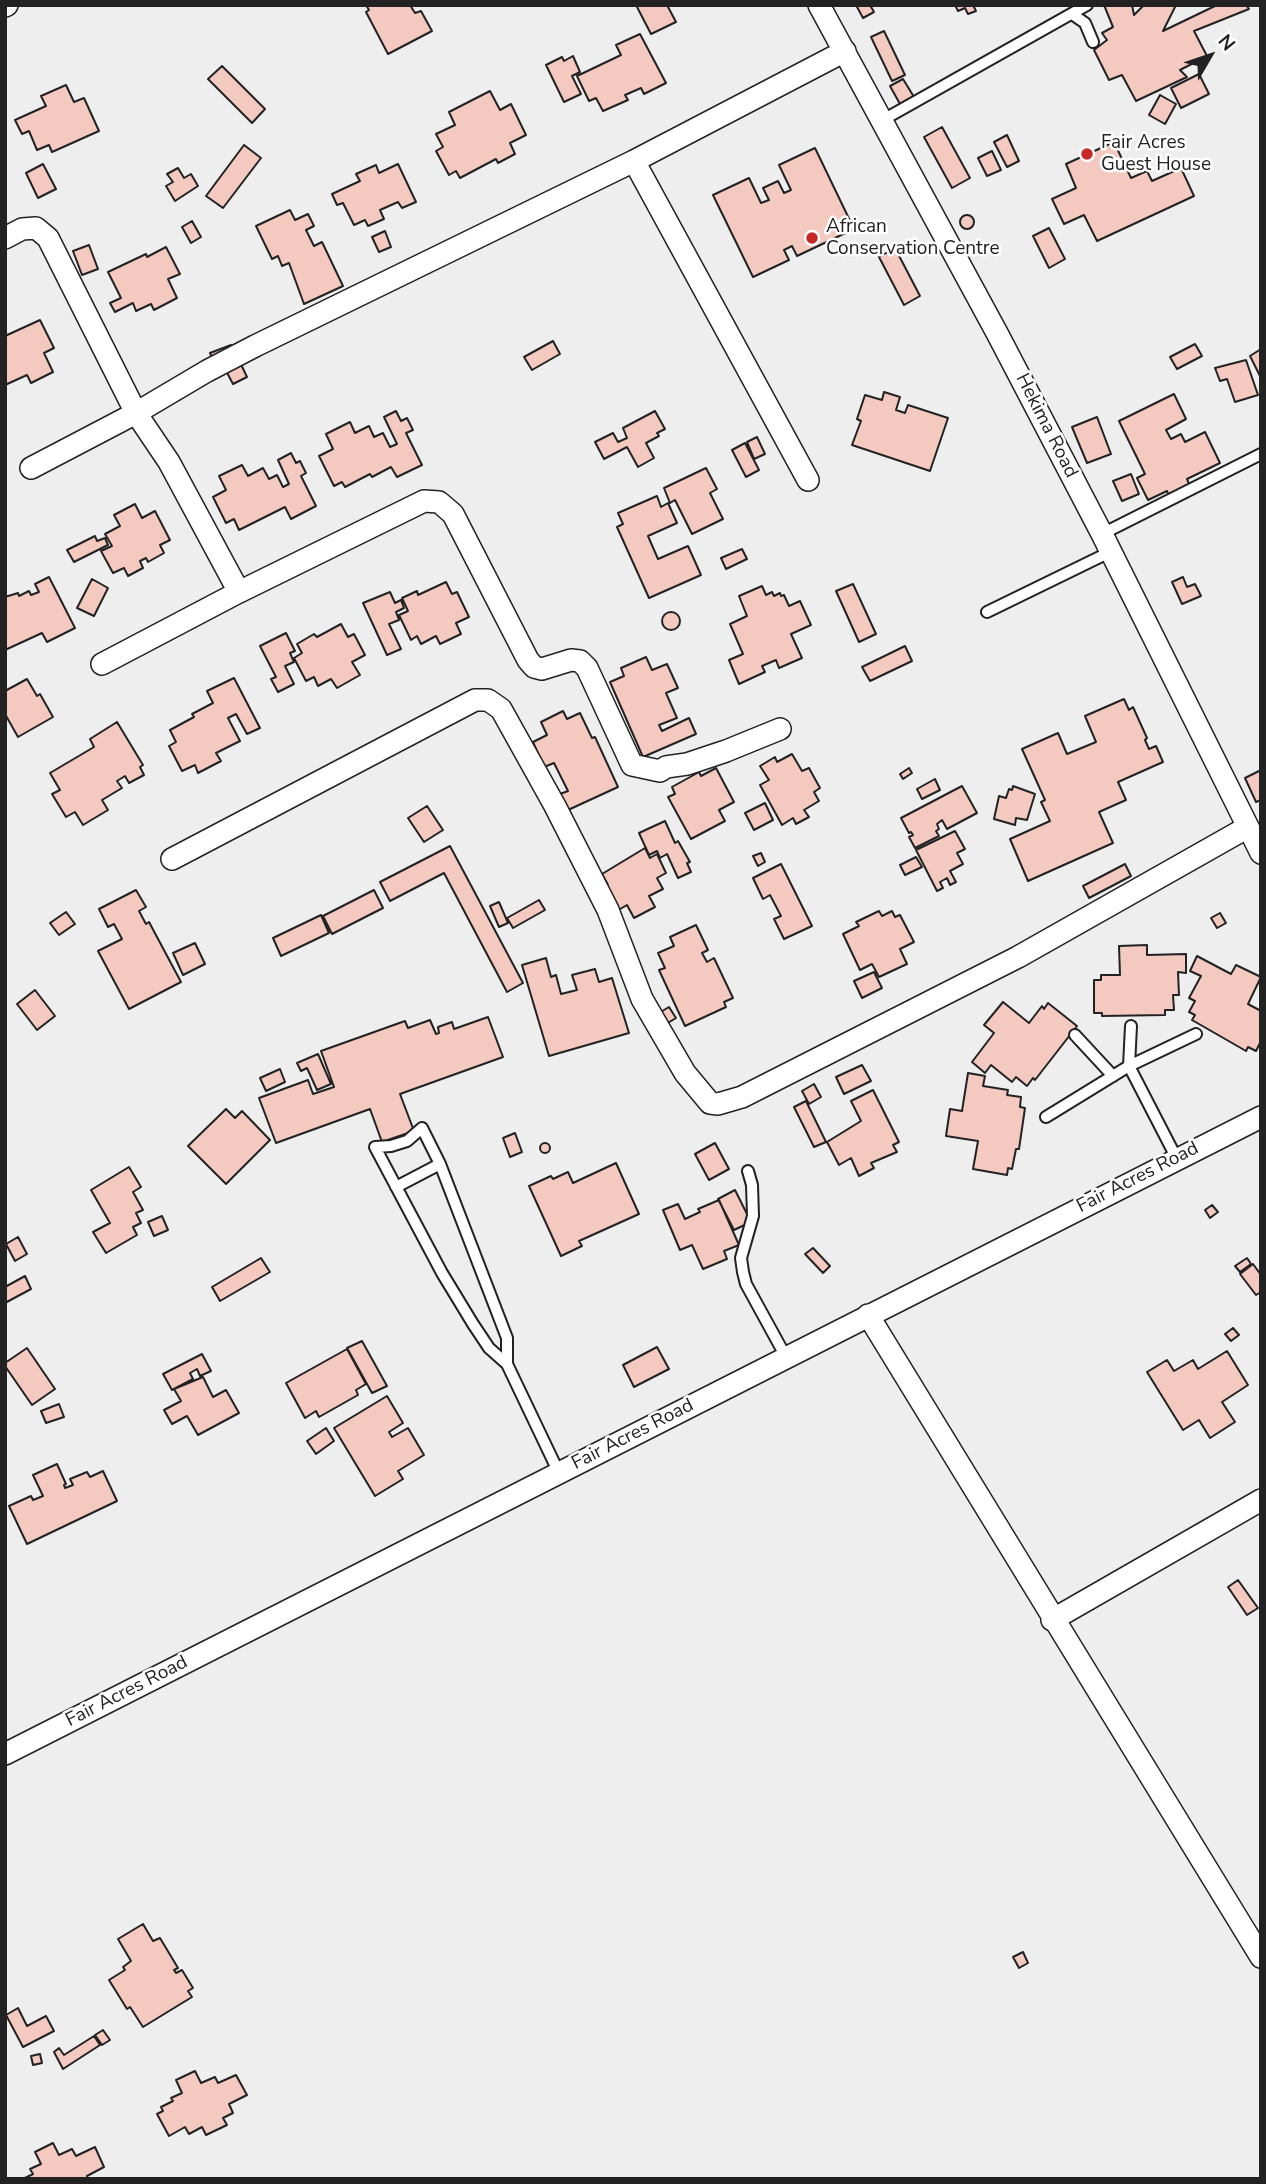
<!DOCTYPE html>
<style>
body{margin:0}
#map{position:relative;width:1266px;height:2184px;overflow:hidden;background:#fff;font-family:"Nunito Sans",sans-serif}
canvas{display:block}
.frame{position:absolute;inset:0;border:7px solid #222;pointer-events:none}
.north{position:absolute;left:1175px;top:21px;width:70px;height:70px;-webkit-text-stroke:5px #fff;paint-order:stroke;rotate:51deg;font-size:19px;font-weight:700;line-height:28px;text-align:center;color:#222}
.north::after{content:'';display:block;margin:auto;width:24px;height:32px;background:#222;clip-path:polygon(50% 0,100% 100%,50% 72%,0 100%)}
</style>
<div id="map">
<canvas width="1266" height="2184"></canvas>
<div class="frame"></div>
<div class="north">N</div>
</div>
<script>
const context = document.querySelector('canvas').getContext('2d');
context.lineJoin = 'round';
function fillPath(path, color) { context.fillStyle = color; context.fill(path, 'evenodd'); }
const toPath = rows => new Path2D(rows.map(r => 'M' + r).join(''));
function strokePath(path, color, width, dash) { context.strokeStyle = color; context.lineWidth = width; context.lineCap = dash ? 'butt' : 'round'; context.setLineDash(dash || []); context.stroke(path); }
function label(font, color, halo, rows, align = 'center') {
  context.font = font + ' "Nunito Sans",sans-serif'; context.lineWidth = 5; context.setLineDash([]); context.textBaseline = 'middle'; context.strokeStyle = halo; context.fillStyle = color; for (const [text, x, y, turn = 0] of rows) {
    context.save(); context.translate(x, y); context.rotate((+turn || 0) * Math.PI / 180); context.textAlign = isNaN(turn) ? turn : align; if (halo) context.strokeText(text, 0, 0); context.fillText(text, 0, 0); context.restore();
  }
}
const green = toPath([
 [5,5,1261,5,1261,2179,5,2179,5,5]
]);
fillPath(green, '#eee');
strokePath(green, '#6f6f6f', 2);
const building = toPath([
 [366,5,410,5,415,13,421,11,432,31,388,54,366,12,369,10,366,5],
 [636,5,667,5,676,22,651,34,636,5],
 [856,5,870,5,874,12,863,18,856,5],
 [955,5,973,5,976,11,968,14,965,8,958,11,955,5],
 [1104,5,1132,5,1134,15,1144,5,1176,5,1163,31,1217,5,1246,5,1249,9,1194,31,1207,56,1180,70,1187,77,1136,101,1122,75,1109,80,1094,50,1107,40,1102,33,1113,27,1104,5],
 [884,31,905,75,892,81,871,37,884,31],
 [640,34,666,83,644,94,641,88,625,95,628,100,603,111,596,98,589,101,577,76,621,55,616,45,640,34],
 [573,56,580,72,572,76,581,94,564,102,546,65,562,57,564,61,573,56],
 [222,66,265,109,252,123,208,79,222,66],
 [1199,74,1209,94,1181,108,1171,88,1199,74],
 [903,79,914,97,900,104,890,86,903,79],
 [66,85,74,102,84,98,99,131,52,152,49,145,37,150,29,131,22,134,15,120,46,106,41,96,66,85],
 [490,91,500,110,511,104,526,135,510,143,515,154,498,163,496,159,460,178,456,171,449,175,436,151,443,147,436,134,455,125,449,112,490,91],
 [1160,95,1176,104,1165,124,1149,115,1160,95],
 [942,127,970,178,952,188,924,137,942,127],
 [1007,135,1019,161,1007,167,994,142,1007,135],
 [1114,142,1131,178,1147,171,1152,181,1181,168,1194,196,1097,241,1084,215,1064,224,1052,199,1076,188,1066,164,1114,142],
 [244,145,261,158,223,208,206,196,244,145],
 [815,148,854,229,797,256,792,246,784,250,789,260,753,277,713,195,749,178,761,203,769,200,763,188,778,181,784,193,791,190,779,165,815,148],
 [992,151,1001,170,987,176,978,158,992,151],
 [43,164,56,189,38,198,26,173,43,164],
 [398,164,416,202,402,208,398,202,380,210,384,219,368,226,365,220,354,225,343,203,337,205,332,194,360,181,356,174,376,165,379,173,398,164],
 [178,168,184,178,191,174,198,186,175,201,166,186,173,182,167,174,178,168],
 [290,210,295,220,308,214,314,226,306,230,314,246,322,242,343,286,304,304,289,263,282,266,278,256,272,259,256,226,290,210],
 '960 222a7 7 0 1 1 14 0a7 7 0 1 1-14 0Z',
 [192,221,201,237,191,243,182,227,192,221],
 [1049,228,1065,259,1049,268,1033,236,1049,228],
 [385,231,391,247,379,252,372,237,385,231],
 [89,245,98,269,82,275,73,251,89,245],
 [166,247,180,274,168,279,177,298,154,310,151,304,136,311,133,303,115,312,110,303,121,298,108,272,146,254,147,257,166,247],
 [895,248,920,296,904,305,879,257,895,248],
 [40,320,54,348,44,353,53,372,31,383,27,375,5,385,5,336,40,320],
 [553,341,560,354,532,370,524,357,553,341],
 [1195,344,1202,356,1177,369,1170,357,1195,344],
 [231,345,236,355,215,364,210,353,231,345],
 [1261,349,1261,378,1250,356,1261,349],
 [238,358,247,377,233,384,223,365,238,358],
 [1246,360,1258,395,1235,402,1227,379,1220,381,1215,368,1246,360],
 [884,392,900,397,896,410,905,413,908,405,948,418,930,471,852,445,861,421,857,419,865,395,882,400,884,392],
 [1174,394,1186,419,1166,430,1171,439,1181,434,1185,442,1205,432,1220,463,1187,479,1190,486,1169,496,1167,491,1148,500,1137,478,1145,474,1119,421,1174,394],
 [396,411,401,421,407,418,413,430,406,433,422,465,397,477,391,467,372,477,370,474,345,487,342,482,334,486,319,456,333,449,326,434,350,422,355,433,369,426,374,437,383,433,390,447,397,444,384,417,396,411],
 [655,411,665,429,657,433,659,436,646,443,654,458,638,467,627,447,604,459,595,442,613,433,618,442,627,438,623,428,655,411],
 [1097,417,1111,454,1087,463,1072,427,1097,417],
 [757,437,765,454,754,459,747,442,757,437],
 [745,443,759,470,746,477,732,450,745,443],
 [291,453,296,463,300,461,306,473,301,476,316,506,291,519,285,507,239,530,234,519,226,523,213,497,226,490,219,476,242,465,248,476,263,468,269,479,277,475,283,487,289,484,278,460,291,453],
 [706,468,717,489,710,493,723,519,692,534,675,500,670,503,664,488,706,468],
 [1131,474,1139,494,1122,501,1113,481,1131,474],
 [657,496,661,507,668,503,677,523,648,536,658,559,688,546,701,575,649,598,617,527,623,524,618,513,657,496],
 [135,504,142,518,155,511,170,540,160,545,164,553,148,562,146,558,140,561,143,568,128,576,124,568,113,573,101,551,112,546,105,534,120,526,114,515,135,504],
 [95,536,97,541,105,538,108,545,74,562,67,550,95,536],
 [742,549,747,559,726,569,721,558,742,549],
 [49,577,75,628,47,642,42,633,5,650,5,597,18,593,19,596,29,591,31,595,39,592,35,584,49,577],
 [1183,577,1187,587,1195,584,1201,596,1182,604,1172,582,1183,577],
 [92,579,108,588,94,616,77,608,92,579],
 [446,582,452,594,457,592,469,617,456,623,461,634,440,644,436,636,421,644,417,636,411,640,399,615,408,611,402,598,417,591,418,595,446,582],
 [853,584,876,634,859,642,836,591,853,584],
 [762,586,766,595,772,592,774,596,780,593,781,596,784,595,789,606,800,601,811,625,791,634,802,658,779,668,776,660,762,666,765,672,739,684,729,660,743,654,730,624,747,616,739,596,762,586],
 [390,592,395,603,401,600,404,608,396,612,399,620,389,624,401,649,387,655,363,603,390,592],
 '662 621a9 9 0 1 1 18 0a9 9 0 1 1-18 0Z',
 [341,624,348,637,354,634,365,655,352,662,360,675,337,688,331,679,318,686,314,677,306,681,294,658,302,653,297,644,314,634,317,637,341,624],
 [286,633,295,651,290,653,294,662,285,666,294,684,278,692,271,679,276,677,260,646,286,633],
 [905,646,912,661,870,681,862,667,905,646],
 [646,657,652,670,667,664,678,688,666,693,677,718,659,725,662,731,689,718,696,734,643,757,610,682,624,676,621,668,646,657],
 [234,678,260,728,247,734,236,714,228,718,240,741,216,753,221,761,198,773,195,765,182,771,169,746,176,742,170,730,194,717,192,714,213,703,207,691,234,678],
 [27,679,37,696,40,694,53,717,18,737,5,714,5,691,27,679],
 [1124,699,1129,710,1133,707,1147,738,1145,740,1149,749,1156,746,1163,762,1118,782,1126,800,1099,812,1113,843,1028,881,1010,839,1050,821,1041,802,1045,800,1022,749,1058,733,1067,754,1096,742,1085,716,1124,699],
 [563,711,567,719,580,713,592,738,595,737,618,787,568,810,560,794,568,791,554,763,544,767,533,742,547,735,541,722,563,711],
 [117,722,143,765,140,767,144,775,129,783,125,776,117,781,122,788,102,800,108,810,83,825,75,812,66,817,52,794,60,790,50,773,94,747,90,739,117,722],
 [792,754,802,771,809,768,820,788,814,792,819,801,804,810,809,817,796,824,793,818,782,825,760,785,769,780,760,766,775,757,777,762,792,754],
 [716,768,734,802,719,810,725,821,691,839,668,797,675,794,672,787,699,772,701,776,716,768],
 [909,768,912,773,903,779,900,774,909,768],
 [1261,770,1261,800,1256,802,1245,778,1261,770],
 [935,779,940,790,922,799,917,789,935,779],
 [962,786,977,813,947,829,942,820,937,824,939,829,936,831,939,836,915,848,909,837,913,835,911,832,909,833,901,818,962,786],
 [1013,786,1035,794,1027,820,1016,818,1015,825,994,819,999,796,1006,798,1009,789,1012,790,1013,786],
 [765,803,773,820,754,830,745,813,765,803],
 [427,806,443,830,424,842,408,818,427,806],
 [665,821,675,843,678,841,690,862,687,863,691,872,678,878,667,854,660,858,657,851,649,855,639,833,665,821],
 [955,831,965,849,957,853,963,864,950,871,956,882,950,885,947,878,940,882,943,888,937,891,916,850,955,831],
 [450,846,523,983,507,992,444,873,390,901,380,882,450,846],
 [645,848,650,858,657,854,666,873,657,878,663,889,649,896,655,907,634,918,627,905,615,912,601,888,608,885,602,874,645,848],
 [761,853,765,862,758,866,753,856,761,853],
 [916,857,922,867,905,875,900,865,916,857],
 [781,864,812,926,784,939,774,919,781,916,770,895,763,899,753,878,781,864],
 [1125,864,1131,876,1089,898,1083,886,1125,864],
 [136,890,146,907,139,911,146,924,149,922,181,982,129,1009,98,951,122,939,114,924,108,927,99,909,136,890],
 [374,890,383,908,332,934,323,916,374,890],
 [539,900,545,910,513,928,507,918,539,900],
 [499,902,508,923,499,927,490,906,499,902],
 [879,911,882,916,892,911,895,917,900,915,914,942,900,949,907,964,879,977,872,964,860,970,843,934,859,926,856,922,879,911],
 [66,912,75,924,59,935,50,923,66,912],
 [1220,913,1226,923,1217,928,1211,918,1220,913],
 [321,915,329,933,281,956,273,938,321,915],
 [696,925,708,950,702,953,707,962,714,958,733,998,724,1002,726,1007,685,1026,659,970,665,968,658,953,674,946,670,937,696,925],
 [195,943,205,964,183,975,173,953,195,943],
 [1147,945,1147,955,1186,954,1186,973,1178,972,1179,995,1173,995,1174,1010,1165,1010,1165,1015,1102,1016,1102,1013,1094,1013,1094,980,1101,980,1101,975,1120,975,1119,946,1147,945],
 [1197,956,1231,974,1236,965,1261,977,1248,1004,1261,1011,1261,1041,1256,1051,1248,1047,1246,1051,1192,1020,1195,1015,1189,1012,1195,1001,1189,998,1201,976,1190,971,1197,956],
 [546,958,551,977,556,975,561,994,577,990,572,975,595,969,599,982,612,978,629,1033,549,1056,522,965,546,958],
 [874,972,882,988,862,998,854,981,874,972],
 [35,990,55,1016,37,1030,17,1004,35,990],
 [1003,1002,1029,1023,1042,1006,1044,1009,1048,1003,1077,1026,1035,1080,1033,1078,1027,1086,1016,1077,1012,1082,991,1065,985,1073,972,1062,994,1033,984,1025,1003,1002],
 [669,1007,676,1018,666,1024,659,1013,669,1007],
 [488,1017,503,1057,400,1094,414,1131,382,1142,370,1109,276,1143,259,1098,308,1080,313,1094,334,1087,321,1051,405,1021,408,1028,430,1020,436,1034,439,1033,438,1027,452,1022,454,1029,488,1017],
 [318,1054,331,1084,317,1090,307,1068,301,1071,297,1063,318,1054],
 [862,1065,871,1081,844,1094,836,1077,862,1065],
 [280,1069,285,1082,266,1091,260,1078,280,1069],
 [968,1073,985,1076,983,1086,1008,1090,1007,1095,1021,1097,1020,1107,1025,1108,1019,1149,1016,1149,1012,1169,1008,1168,1007,1175,973,1169,978,1141,946,1136,950,1109,962,1111,968,1073],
 [814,1084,821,1097,809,1104,802,1091,814,1084],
 [873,1090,899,1142,893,1145,897,1152,871,1163,874,1168,859,1176,851,1158,839,1165,827,1142,861,1121,851,1101,873,1090],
 [806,1101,826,1142,814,1147,794,1107,806,1101],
 [226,1109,235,1118,242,1111,270,1140,226,1184,188,1146,226,1109],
 [515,1133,522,1152,510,1157,503,1138,515,1133],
 '540 1148a5 5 0 1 1 10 0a5 5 0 1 1-10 0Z',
 [715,1143,729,1169,709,1180,695,1154,715,1143],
 [616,1163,639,1214,579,1241,582,1246,561,1256,529,1186,551,1176,553,1179,568,1172,573,1183,616,1163],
 [129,1167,141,1187,133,1192,143,1210,136,1213,141,1223,133,1227,137,1235,106,1253,93,1232,110,1223,91,1190,129,1167],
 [735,1190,751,1222,734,1230,718,1199,735,1190],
 [719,1200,739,1245,724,1251,727,1259,703,1269,692,1245,680,1250,663,1210,678,1204,685,1219,700,1212,698,1209,719,1200],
 [1212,1205,1218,1212,1210,1218,1205,1210,1212,1205],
 [162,1216,168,1230,154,1236,148,1222,162,1216],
 [18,1237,27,1254,15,1261,6,1244,18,1237],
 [813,1248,830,1266,823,1273,805,1254,813,1248],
 [261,1258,270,1272,220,1301,212,1287,261,1258],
 [1247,1258,1251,1264,1240,1272,1235,1266,1247,1258],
 [1253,1264,1261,1275,1261,1292,1256,1295,1240,1274,1253,1264],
 [25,1276,31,1289,5,1303,5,1287,25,1276],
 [1233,1328,1239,1335,1231,1341,1225,1334,1233,1328],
 [362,1341,387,1386,372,1393,347,1348,362,1341],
 [657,1347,669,1369,634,1387,623,1365,657,1347],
 [27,1348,55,1389,32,1405,5,1366,5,1363,27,1348],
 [347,1349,366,1384,356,1390,358,1395,319,1417,316,1411,305,1418,286,1383,347,1349],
 [1227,1351,1248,1385,1222,1402,1235,1422,1210,1438,1199,1420,1183,1430,1147,1372,1167,1360,1174,1371,1193,1360,1198,1369,1227,1351],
 [202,1354,211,1371,200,1376,197,1369,190,1373,193,1379,172,1390,163,1374,202,1354],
 [203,1377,213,1397,226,1390,239,1413,198,1435,187,1416,172,1424,164,1410,181,1401,174,1389,203,1377],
 [387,1396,403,1423,389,1432,392,1437,408,1428,424,1455,398,1471,403,1479,375,1496,334,1428,387,1396],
 [59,1404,64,1417,46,1423,41,1411,59,1404],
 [326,1428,334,1441,316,1454,307,1441,326,1428],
 [57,1464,66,1484,64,1485,65,1488,73,1485,70,1479,87,1472,90,1477,103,1471,117,1501,27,1544,9,1506,31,1496,33,1500,43,1496,33,1475,57,1464],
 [1238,1580,1258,1608,1247,1615,1228,1587,1238,1580],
 [143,1924,153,1941,160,1938,178,1968,174,1970,176,1973,182,1970,193,1988,188,1991,192,1997,143,2027,130,2007,127,2009,109,1980,125,1970,123,1967,131,1961,118,1939,143,1924],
 [1023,1952,1028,1963,1019,1968,1013,1957,1023,1952],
 [18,2008,27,2026,46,2016,54,2031,23,2047,6,2015,18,2008],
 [103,2030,110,2040,102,2045,95,2035,103,2030],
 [94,2036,100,2045,63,2069,54,2052,59,2048,64,2055,94,2036],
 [40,2054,42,2063,33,2065,31,2056,40,2054],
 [195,2071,201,2083,215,2077,218,2083,236,2075,247,2095,229,2104,233,2113,223,2118,227,2125,206,2135,202,2127,189,2134,185,2127,169,2136,157,2114,163,2111,161,2107,173,2101,171,2098,182,2093,176,2080,195,2071],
 [53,2143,59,2155,72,2149,76,2156,95,2147,104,2167,87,2176,88,2179,23,2179,33,2174,30,2169,41,2164,35,2152,53,2143]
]);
fillPath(building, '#f3c9c0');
strokePath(building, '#222', 2);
const lane = toPath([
 [1072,14,1085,23,1093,42],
 [881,121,1087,5],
 [1102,534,1261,454],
 [987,612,1110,552],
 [1131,1026,1129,1066,1177,1159],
 [1075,1035,1113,1076],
 [1046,1117,1129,1066,1196,1034],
 [748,1171,752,1185,753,1216,741,1258,743,1272,746,1284,786,1357],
 [396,1187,440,1164],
 [507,1364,507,1338,440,1164,422,1128,407,1141,391,1146,375,1147,442,1273,473,1324,489,1348,507,1364,559,1473]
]);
const street = toPath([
 [819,5,997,333,1102,534,1261,853],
 [5,6,7,5],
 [634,161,808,480],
 [5,238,22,229,36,228,48,238,136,413,207,371,255,346,634,161,845,51],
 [31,468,136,413,169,462,239,592],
 [102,664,239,592,424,501,439,502,453,514,528,660,534,667,542,669,571,660,580,661,587,668,632,765,660,771,666,767,687,764,726,751,780,729],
 [172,859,475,700,488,700,501,709,555,806,608,910,642,999,685,1073,710,1103,718,1104,742,1097,1018,957,1248,827],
 [868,1315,1261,1957],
 [1052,1620,1261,1500],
 [5,1754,1261,1117]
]);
strokePath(lane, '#222', 14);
strokePath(street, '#222', 24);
strokePath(lane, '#fff', 10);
strokePath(street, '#fff', 21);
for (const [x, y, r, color] of [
 [1087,154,7,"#c62828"],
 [812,238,7,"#c62828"]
]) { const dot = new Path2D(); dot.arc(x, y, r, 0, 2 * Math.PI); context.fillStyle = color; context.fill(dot); strokePath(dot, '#fff', 2.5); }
label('19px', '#222', '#fff', [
 ["Fair Acres",1101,143],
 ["Guest House",1101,165],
 ["African",826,227],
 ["Conservation Centre",826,249]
], 'left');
label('19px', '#222', '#fff', [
 ["Hekima Road",1046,426,63],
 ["Fair Acres Road",1138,1178,-27],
 ["Fair Acres Road",633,1435,-27],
 ["Fair Acres Road",127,1692,-27]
]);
</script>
